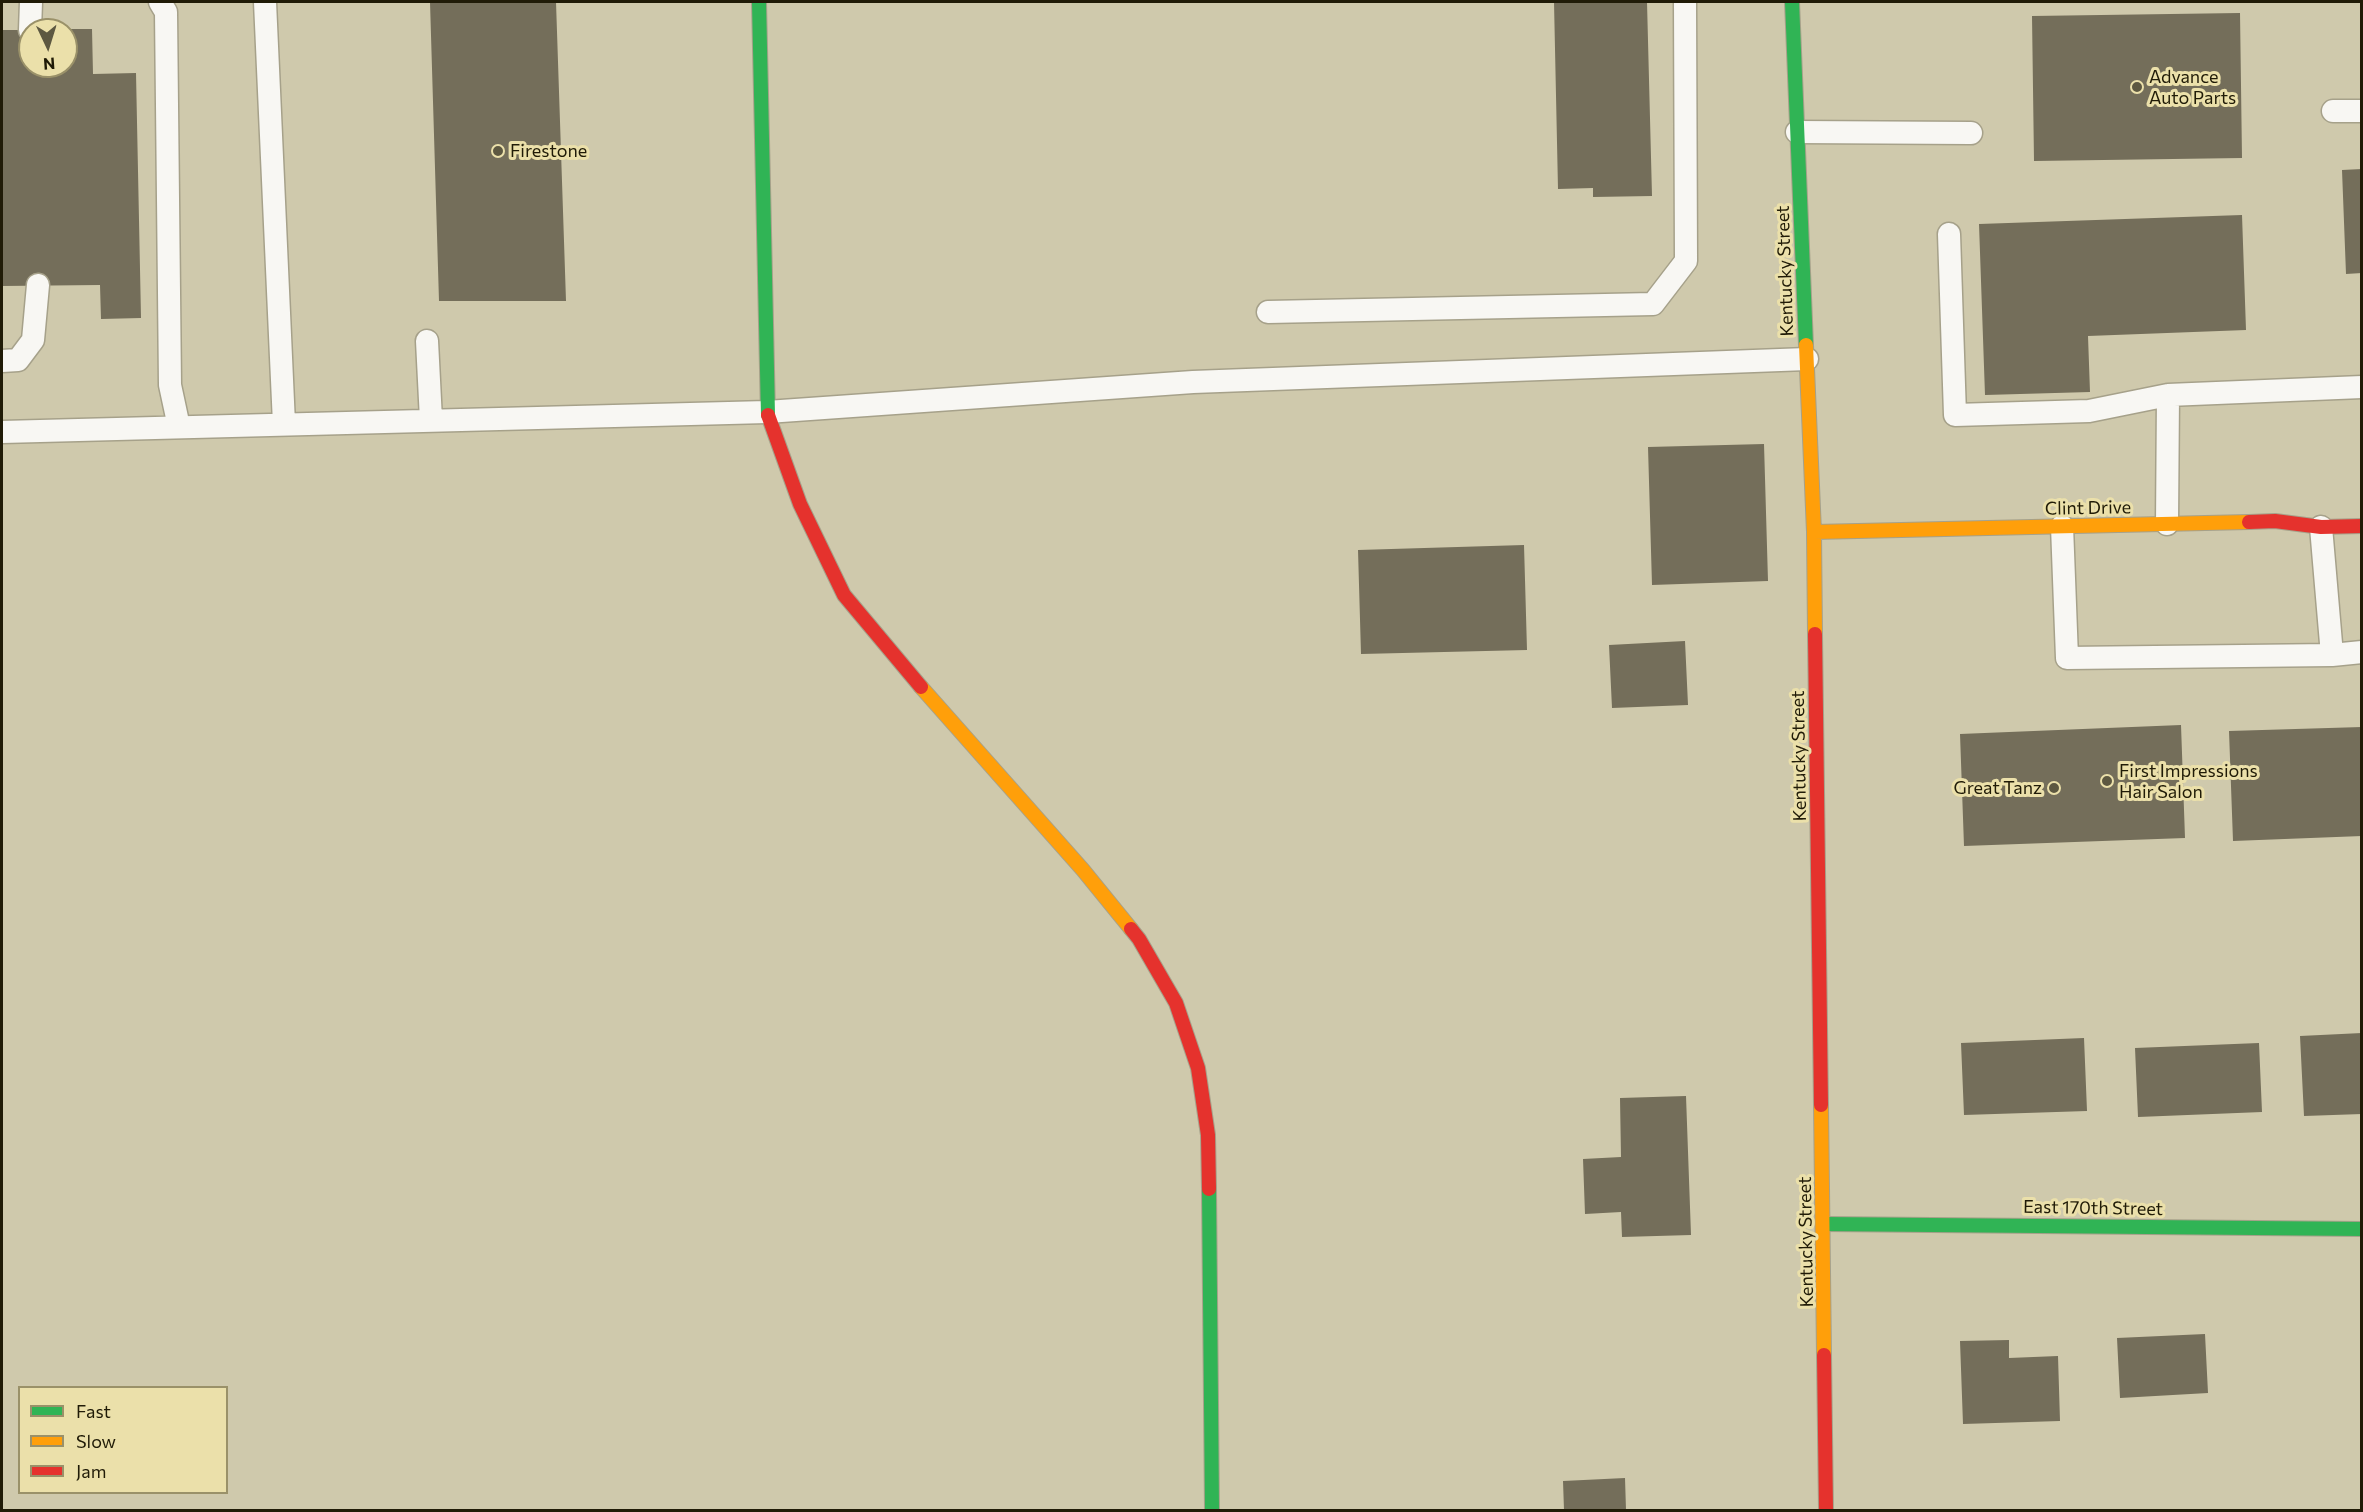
<!DOCTYPE html>
<style>
body{margin:0}
#map{position:relative;width:2363px;height:1512px;overflow:hidden;background:#cfc9ac;font-family:Commissioner,sans-serif}
canvas{display:block}
.frame{position:absolute;inset:0;border:3px solid #201b07;pointer-events:none}
.legend{position:absolute;left:18px;top:1386px;width:210px;height:108px;box-sizing:border-box;background:#ebe0aa;border:2px solid #9a9169;margin:0;padding:8px 10px;list-style:none;font-size:18px;color:#201b07}
.legend li{display:flex;align-items:center;gap:12px;height:30px}
.legend b{width:30px;border:2px solid #9a9169}
.north{position:absolute;left:18px;top:18px;width:60px;height:60px;box-sizing:border-box;background:#ebe0aa;border:2px solid #9a9169;border-radius:50%;rotate:176deg;font-size:16px;font-weight:700;line-height:24px;text-align:center;color:#201b07}
.north::after{content:'';display:block;margin:auto;width:21px;height:27px;background:#5d5841;clip-path:polygon(50% 0,100% 100%,50% 72%,0 100%)}
</style>
<div id="map">
<canvas width="2363" height="1512"></canvas>
<div class="frame"></div>
<ul class="legend">
<li><b style="height:8px;background:#30b455"></b>Fast</li>
<li><b style="height:8px;background:#ff9f0a"></b>Slow</li>
<li><b style="height:8px;background:#e5322d"></b>Jam</li>
</ul>
<div class="north">N</div>
</div>
<script>
const context = document.querySelector('canvas').getContext('2d');
context.lineJoin = 'round';
function fillPath(path, color) { context.fillStyle = color; context.fill(path, 'evenodd'); }
const toPath = rows => new Path2D(rows.map(r => 'M' + r).join(''));
function strokePath(path, color, width, dash) { context.strokeStyle = color; context.lineWidth = width; context.lineCap = dash ? 'butt' : 'round'; context.setLineDash(dash || []); context.stroke(path); }
function label(font, color, halo, rows, align = 'center') {
  context.font = font + ' Commissioner,sans-serif'; context.lineWidth = 6; context.setLineDash([]); context.textBaseline = 'middle'; context.strokeStyle = halo; context.fillStyle = color; for (const [text, x, y, turn = 0] of rows) {
    context.save(); context.translate(x, y); context.rotate((+turn || 0) * Math.PI / 180); context.textAlign = isNaN(turn) ? turn : align; if (halo) context.strokeText(text, 0, 0); context.fillText(text, 0, 0); context.restore();
  }
}
fillPath(toPath([
 [430,2,556,2,566,301,439,301],
 [1554,2,1647,2,1652,196,1593,197,1593,188,1558,189],
 [2240,13,2242,158,2034,161,2032,16],
 [66,29,92,29,93,74,136,73,141,318,101,319,100,285,2,286,2,30,30,30,30,66,66,66],
 [2362,169,2362,273,2346,274,2342,170],
 [2242,215,2246,330,2088,336,2090,392,1985,395,1979,224],
 [1764,444,1768,581,1652,585,1648,447],
 [1524,545,1527,650,1361,654,1358,550],
 [1685,641,1688,705,1612,708,1609,645],
 [2181,725,2185,838,1964,846,1960,734],
 [2362,727,2362,836,2233,841,2229,731],
 [2362,1033,2362,1114,2304,1116,2300,1036],
 [2084,1038,2087,1111,1964,1115,1961,1043],
 [2259,1043,2262,1112,2138,1117,2135,1048],
 [1686,1096,1691,1235,1622,1237,1621,1212,1585,1214,1583,1159,1621,1157,1620,1098],
 [2205,1334,2208,1393,2120,1398,2117,1338],
 [2009,1340,2009,1358,2058,1356,2060,1421,1963,1424,1960,1341],
 [1625,1478,1626,1510,1564,1510,1563,1481]
]), '#746e5a');
const lane = toPath([
 [160,2,166,12,170,385,179,427],
 [265,2,284,424],
 [30,30,31,2],
 [2333,111,2362,111],
 [1797,132,1971,133],
 [1949,234,1955,415,2089,411,2168,395],
 [1268,312,1653,304,1686,261,1685,2],
 [427,341,431,420],
 [2,361,18,360,33,340,38,285],
 [2,432,767,412,1193,382,1807,359],
 [2167,524,2168,395,2362,387],
 [2062,526,2067,658,2332,655,2362,652],
 [2321,527,2332,655]
]);
const fast = toPath([
 [759,2,768,415],
 [1792,2,1806,345],
 [1209,1189,1212,1510],
 [1824,1224,2362,1229]
]);
const slow = toPath([
 [1806,345,1814,532,1815,634],
 [1814,532,2249,522],
 [921,687,1083,870,1131,929],
 [1821,1105,1824,1355]
]);
const jam = toPath([
 [768,415,800,504,844,595,921,687],
 [2249,522,2275,521,2321,527,2362,526],
 [1815,634,1821,1105],
 [1131,929,1139,939,1176,1003,1198,1068,1208,1135,1209,1189],
 [1824,1355,1826,1510]
]);
strokePath(lane, '#a6a18a', 25);
strokePath(fast, '#a6a18a', 16);
strokePath(slow, '#a6a18a', 16);
strokePath(jam, '#a6a18a', 16);
strokePath(lane, '#f8f7f3', 22);
strokePath(fast, '#30b455', 14);
strokePath(slow, '#ff9f0a', 14);
strokePath(jam, '#e5322d', 14);
for (const [x, y, r, color] of [
 [2137,87,6,"#5d5841"],
 [498,151,6,"#5d5841"],
 [2107,781,6,"#5d5841"],
 [2054,788,6,"#5d5841"]
]) { const dot = new Path2D(); dot.arc(x, y, r, 0, 2 * Math.PI); context.fillStyle = color; context.fill(dot); strokePath(dot, '#ebe0aa', 2); }
label('18px', '#201b07', '#ebe0aa', [
 ["Advance",2149,77],
 ["Auto Parts",2149,98],
 ["Firestone",510,151],
 ["First Impressions",2119,771],
 ["Hair Salon",2119,792],
 ["Great Tanz",2042,788,"right"]
], 'left');
label('18px', '#201b07', '#ebe0aa', [
 ["Kentucky Street",1785,271,-92],
 ["Clint Drive",2088,508,-1],
 ["Kentucky Street",1799,756,-91],
 ["East 170th Street",2093,1208,1],
 ["Kentucky Street",1806,1242,-91]
]);
</script>
